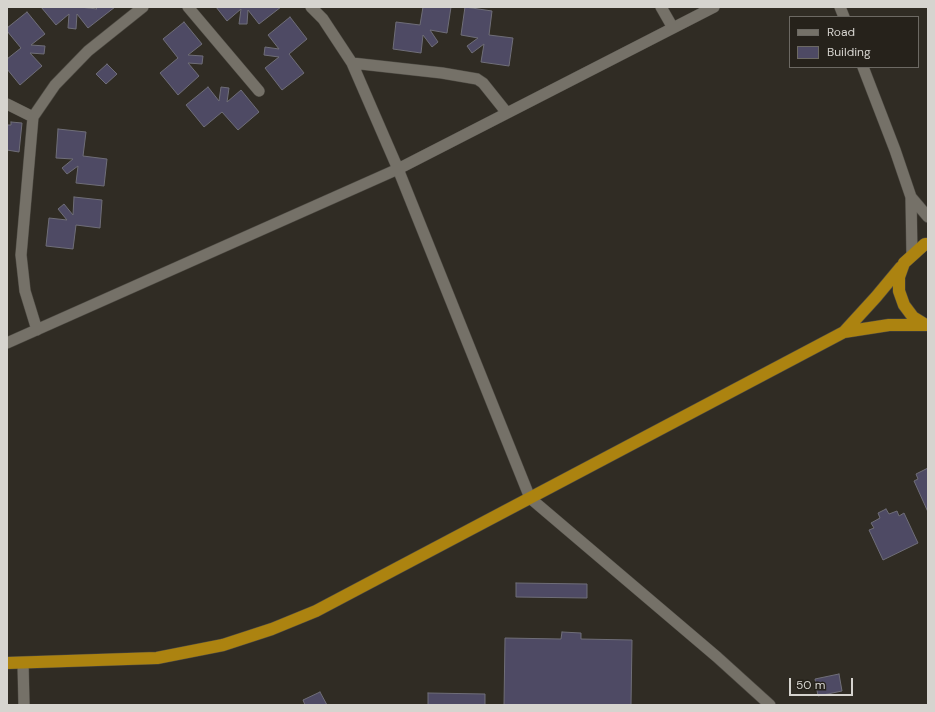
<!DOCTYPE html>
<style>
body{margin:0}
#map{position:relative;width:935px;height:712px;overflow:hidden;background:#302c24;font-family:"DM Sans",sans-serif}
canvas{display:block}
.frame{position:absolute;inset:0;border:8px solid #d6d4cf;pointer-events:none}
.legend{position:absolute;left:789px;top:16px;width:130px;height:52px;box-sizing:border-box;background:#26221b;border:1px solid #6c6963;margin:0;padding:5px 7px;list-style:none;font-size:12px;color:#d6d4cf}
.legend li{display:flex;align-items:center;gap:8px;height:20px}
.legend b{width:20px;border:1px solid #6c6963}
.scale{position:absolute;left:789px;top:678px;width:64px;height:18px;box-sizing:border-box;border:2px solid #d6d4cf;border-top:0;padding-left:5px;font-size:12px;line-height:14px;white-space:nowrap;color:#d6d4cf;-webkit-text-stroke:3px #26221b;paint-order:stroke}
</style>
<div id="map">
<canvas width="935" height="712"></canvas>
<div class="frame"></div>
<ul class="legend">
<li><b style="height:5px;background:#757168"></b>Road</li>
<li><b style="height:11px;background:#4e4a64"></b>Building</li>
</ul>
<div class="scale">50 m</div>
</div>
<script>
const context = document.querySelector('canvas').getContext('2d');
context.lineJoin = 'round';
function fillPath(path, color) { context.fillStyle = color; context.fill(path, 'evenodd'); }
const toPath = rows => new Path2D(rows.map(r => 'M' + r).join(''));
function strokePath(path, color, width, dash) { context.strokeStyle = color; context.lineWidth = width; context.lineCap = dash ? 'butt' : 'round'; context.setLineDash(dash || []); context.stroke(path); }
const building = toPath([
 [41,7,80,7,97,9,95,7,115,7,88,28,77,14,76,29,68,28,69,14,56,25,41,7],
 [216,7,281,7,259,24,248,10,247,24,239,24,241,9,227,21,216,7],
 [423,7,451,7,447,33,430,30,438,42,432,47,423,35,421,53,393,49,396,22,420,25,423,7],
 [465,7,492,11,489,35,513,38,509,66,481,62,484,44,472,53,467,46,478,38,461,35,465,7],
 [27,12,45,34,31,45,45,46,44,54,30,53,42,66,20,85,7,69,7,59,21,48,7,31,7,28,27,12],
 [290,17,307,39,289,54,304,73,282,90,265,68,279,57,264,55,265,47,279,49,268,35,290,17],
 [184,22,202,44,188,55,203,56,202,64,188,63,199,76,178,95,160,73,178,58,163,39,184,22],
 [107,64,117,74,106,84,96,74,107,64],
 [208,87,219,101,221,87,229,88,227,102,241,90,259,112,238,130,222,112,204,127,186,105,208,87],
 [11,122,22,123,19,152,7,150,7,125,11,125,11,122],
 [58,129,86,132,83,156,107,159,104,186,76,183,78,166,67,174,62,168,73,159,56,158,58,129],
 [74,197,102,200,100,228,76,225,73,249,46,246,49,218,67,220,58,209,64,204,73,215,74,197],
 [928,468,928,512,914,481,918,479,916,474,928,468],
 [886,509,889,514,897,511,899,516,904,513,918,543,883,560,869,530,874,528,871,523,880,518,878,513,886,509],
 [516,583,587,584,587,598,516,597,516,583],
 [562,632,581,633,581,639,632,640,631,705,504,705,505,638,561,639,562,632],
 [839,674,842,691,818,696,815,679,839,674],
 [320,692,327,705,305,705,303,700,320,692],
 [428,693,485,694,485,705,428,705,428,693]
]);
fillPath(building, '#4e4a64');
strokePath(building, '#6f6e78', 1);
const minor = toPath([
 [188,7,259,91],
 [311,7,323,19,352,63,398,169,530,498,717,657,770,705],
 [661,7,673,28],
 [840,7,844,17],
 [352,63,442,73,477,79,483,83,507,113],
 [863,67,895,150,911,197,912,255],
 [7,104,33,117],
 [911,197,928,217],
 [37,330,25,291,21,255,33,117,55,85,88,51,143,7],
 [7,343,398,169,714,7],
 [23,663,24,705]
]);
const highway = toPath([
 [926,325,913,317,904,305,899,291,899,277,904,263,925,244,928,244],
 [844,332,876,297,901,267],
 [7,663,157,658,223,645,272,629,316,611,844,332,889,325,926,325]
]);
strokePath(minor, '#4d4a43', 12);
strokePath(highway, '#4d4a43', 13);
strokePath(minor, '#757168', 11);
strokePath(highway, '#ac8310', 12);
</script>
